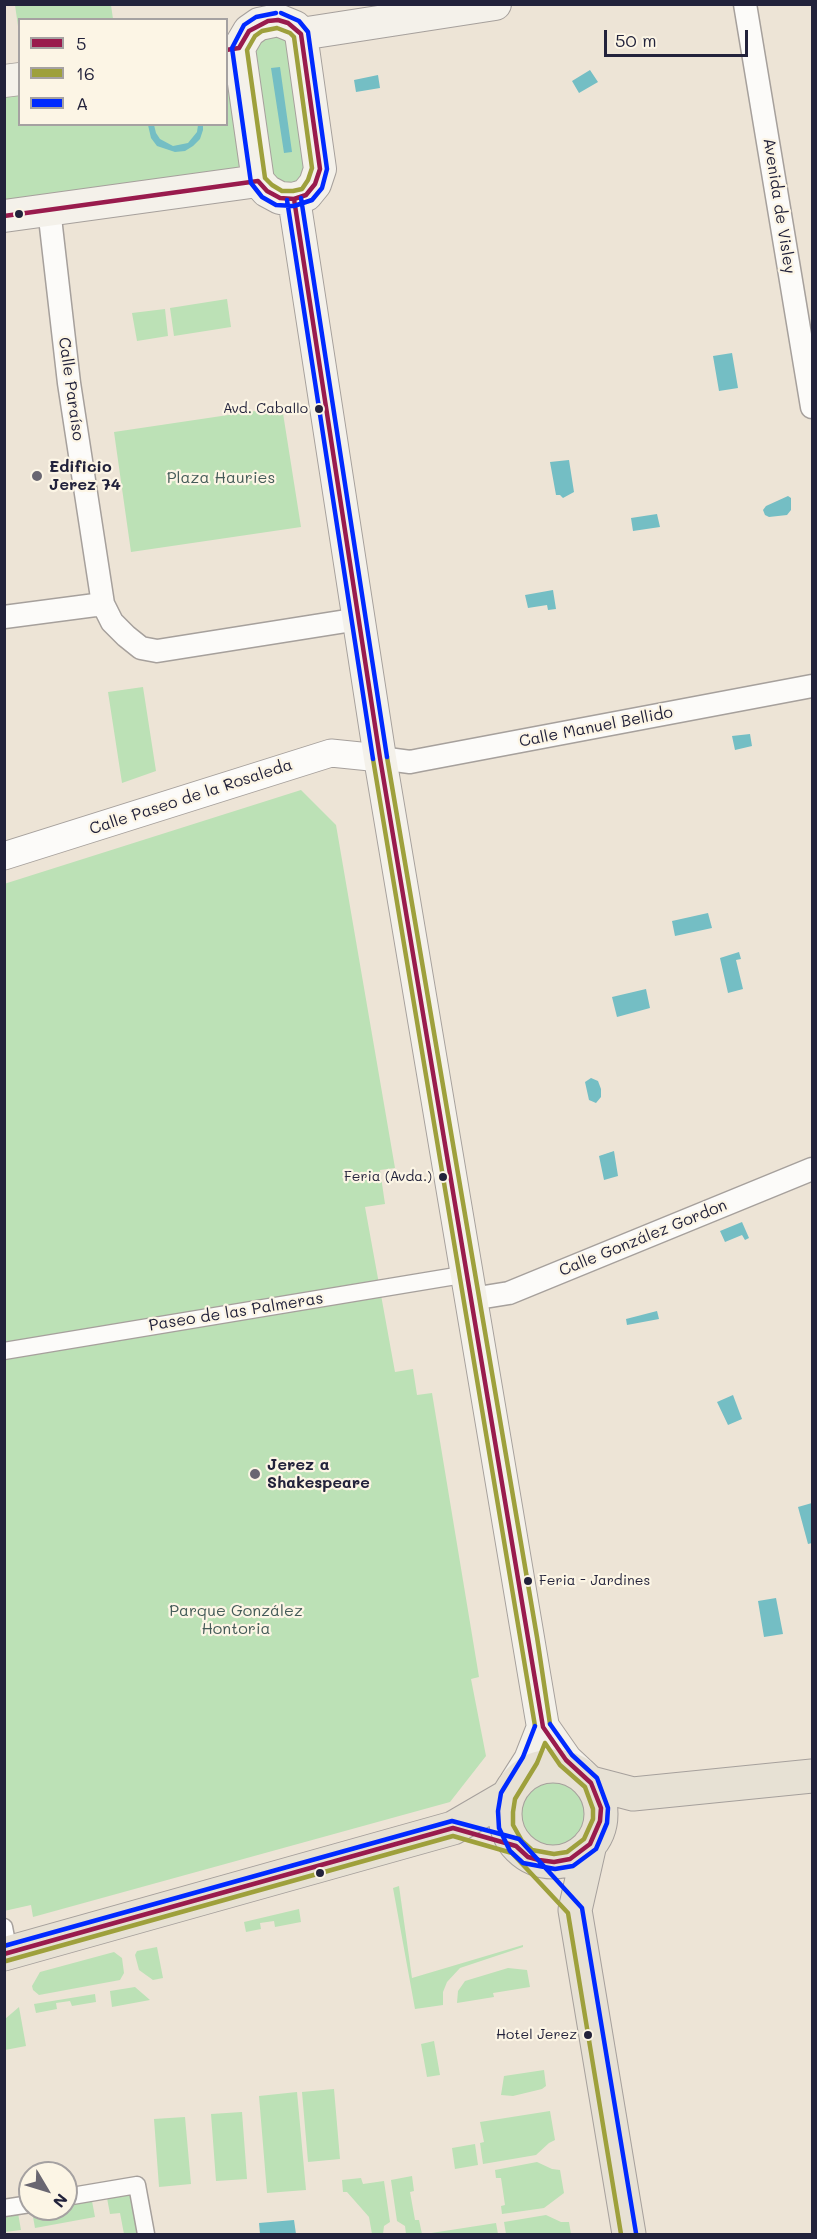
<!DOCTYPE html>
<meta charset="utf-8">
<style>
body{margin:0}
#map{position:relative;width:817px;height:2239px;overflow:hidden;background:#ede4d6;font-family:Mali,sans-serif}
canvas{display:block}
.frame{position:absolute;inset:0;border:6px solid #22223b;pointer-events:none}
.legend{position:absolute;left:18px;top:18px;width:210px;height:108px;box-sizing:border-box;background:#fcf5e5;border:2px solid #a5a1a1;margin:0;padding:8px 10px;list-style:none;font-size:18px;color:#22223b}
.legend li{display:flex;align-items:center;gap:12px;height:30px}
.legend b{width:30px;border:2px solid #a5a1a1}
.north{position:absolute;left:18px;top:2161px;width:60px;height:60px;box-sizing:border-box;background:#fcf5e5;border:2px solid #a5a1a1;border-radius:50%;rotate:128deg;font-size:16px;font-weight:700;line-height:24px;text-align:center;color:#22223b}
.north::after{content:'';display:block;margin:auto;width:21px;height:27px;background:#696671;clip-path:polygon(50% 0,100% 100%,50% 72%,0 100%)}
.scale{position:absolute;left:604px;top:30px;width:144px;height:27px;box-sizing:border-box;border:3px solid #22223b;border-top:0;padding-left:8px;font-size:18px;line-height:21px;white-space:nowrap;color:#22223b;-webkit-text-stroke:4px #fcf5e5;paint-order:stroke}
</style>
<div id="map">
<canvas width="817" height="2239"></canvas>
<div class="frame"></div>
<ul class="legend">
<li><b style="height:8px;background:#991b4d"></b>5</li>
<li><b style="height:8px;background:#9ea03c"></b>16</li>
<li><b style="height:8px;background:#002aff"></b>A</li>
</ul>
<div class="north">N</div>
<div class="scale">50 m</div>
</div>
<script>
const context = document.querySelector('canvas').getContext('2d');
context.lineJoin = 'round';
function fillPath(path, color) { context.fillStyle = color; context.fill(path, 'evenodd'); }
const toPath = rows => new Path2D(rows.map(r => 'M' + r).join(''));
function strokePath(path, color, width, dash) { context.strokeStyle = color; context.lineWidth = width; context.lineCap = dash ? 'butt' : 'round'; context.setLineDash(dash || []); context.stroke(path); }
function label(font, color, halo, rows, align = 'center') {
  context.font = font + ' Mali,sans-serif'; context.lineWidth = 4.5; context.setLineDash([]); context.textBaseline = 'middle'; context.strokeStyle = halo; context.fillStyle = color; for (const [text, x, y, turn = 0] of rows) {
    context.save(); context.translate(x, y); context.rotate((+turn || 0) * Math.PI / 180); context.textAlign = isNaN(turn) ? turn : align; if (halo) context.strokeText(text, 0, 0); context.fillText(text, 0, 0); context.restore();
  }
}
fillPath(toPath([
 [15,5,111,5,113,19,20,20,19,33],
 [271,35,282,37,288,42,308,166,301,181,286,185,273,176,255,52,259,42],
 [227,66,242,169,5,206,4,91,19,89,20,124,226,124],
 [227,299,231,327,174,336,170,308],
 [165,309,168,336,137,341,132,313],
 [282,407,301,527,131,552,114,432],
 [143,687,156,771,122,783,108,692],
 [301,790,336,825,395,1168,380,1170,385,1204,365,1207,395,1372,413,1369,417,1395,432,1393,479,1677,471,1679,486,1756,450,1802,33,1917,31,1905,4,1911,4,884],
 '515 1814a37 37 0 1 1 74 0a37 37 0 1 1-74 0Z',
 [399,1886,412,1978,523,1945,523,1947,460,1968,447,1982,443,1992,443,2005,415,2009,393,1888],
 [299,1909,301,1922,275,1927,274,1921,260,1923,261,1929,246,1932,244,1922],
 [157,1947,163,1978,153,1980,139,1970,135,1955,137,1951],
 [114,1952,122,1958,124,1973,120,1980,39,1995,33,1990,32,1986,40,1972],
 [508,1968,527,1970,530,1987,493,1993,494,1997,457,2003,458,1991,465,1981],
 [135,1987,150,2000,112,2007,110,1991],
 [95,1994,96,2002,72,2006,70,2001,56,2003,57,2009,36,2013,34,2004],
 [19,2007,26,2046,5,2050,5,2019],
 [434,2041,440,2075,427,2077,421,2044],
 [544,2070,546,2086,542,2089,513,2096,501,2095,504,2076],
 [334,2089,340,2159,308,2162,302,2092],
 [297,2092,306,2190,267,2193,259,2096],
 [550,2111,555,2140,549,2143,536,2155,483,2164,480,2143,484,2142,480,2122],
 [242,2112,247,2179,216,2181,211,2114],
 [185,2117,191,2184,159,2187,154,2119],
 [475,2144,478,2165,455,2169,452,2148],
 [537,2162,552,2169,560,2170,564,2193,544,2208,502,2214,501,2206,505,2205,501,2178,496,2178,495,2170],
 [412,2176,414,2191,410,2192,415,2220,419,2220,422,2234,406,2234,405,2226,397,2221,391,2180],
 [361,2178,363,2184,384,2181,390,2222,384,2226,383,2234,372,2234,369,2217,347,2192,343,2192,342,2180],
 [131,2193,138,2234,124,2234,120,2213,110,2214,107,2198],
 [92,2201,95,2217,35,2228,32,2211,66,2209,66,2205],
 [18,2213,21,2230,5,2232,5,2216],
 [546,2215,561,2222,569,2222,571,2234,506,2234,504,2222],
 [496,2223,498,2234,425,2234]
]), '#bce1b6');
fillPath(toPath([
 [280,67,292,152,284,153,271,68],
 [590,70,598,82,579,93,572,81],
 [378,75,380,88,356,92,354,80],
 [148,125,154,125,156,133,160,139,173,146,188,143,197,132,198,125,203,125,203,130,200,139,193,146,185,151,175,152,157,146,151,138],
 [732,353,738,388,719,391,713,356],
 [569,460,574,492,563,498,560,495,556,495,550,462],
 [788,496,791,498,791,510,787,515,769,517,765,515,763,510,766,506],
 [657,514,660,527,633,531,631,518],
 [553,590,556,609,548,610,547,605,528,608,525,595],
 [750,734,752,746,735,750,732,736],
 [708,913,712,928,675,936,672,921],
 [739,952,741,959,736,960,743,989,728,993,720,958],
 [646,989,650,1008,617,1017,612,997],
 [591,1078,598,1081,601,1089,601,1097,596,1103,589,1100,585,1082],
 [614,1151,618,1176,604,1180,599,1156],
 [742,1222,749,1238,745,1240,742,1235,725,1242,720,1231],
 [657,1311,659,1319,627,1325,626,1319],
 [733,1395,742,1419,728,1425,717,1402],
 [812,1503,812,1543,808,1544,798,1507],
 [776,1598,783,1634,764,1637,758,1601],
 [294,2220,296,2234,260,2234,259,2223]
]), '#74bec4');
const pedestrian = toPath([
 [4,1351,468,1274],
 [4,1927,9,1953],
 [66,2197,137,2185,146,2234],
 [4,2208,30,2204]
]);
const minor = toPath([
 [745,4,812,407],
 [49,209,69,383,103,604,112,622,126,636,141,648,157,651,359,619],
 [4,617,103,604],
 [380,758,410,762,420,760,812,686],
 [472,1299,509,1293,812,1169]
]);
const tertiary = toPath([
 [4,856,331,753,380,758]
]);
const secondary = toPath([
 [278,20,295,27,301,34,320,169,315,184,306,195,294,199,280,198,267,191,258,181,239,48,249,31,259,24,278,20],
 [301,34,495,4],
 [4,81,20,79],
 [294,199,380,758,543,1727,566,1760,581,1774],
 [4,216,258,181],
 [516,1782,530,1760,543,1727]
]);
const primary = toPath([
 '505 1814a48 48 0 1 1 96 0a48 48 0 1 1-96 0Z',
 [591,1783,633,1794,812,1776],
 [590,1844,575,1910,629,2234],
 [4,1954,453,1828,508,1796]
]);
strokePath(pedestrian, '#a6a09c', 19);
strokePath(minor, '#a6a09c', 25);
strokePath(tertiary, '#a6a09c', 29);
strokePath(secondary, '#a6a09c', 34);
strokePath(primary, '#a6a09c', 35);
strokePath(pedestrian, '#fcfbf9', 16);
strokePath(minor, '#fcfbf9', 22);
strokePath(tertiary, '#fcfbf9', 27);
strokePath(secondary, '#f4f1ea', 32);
strokePath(primary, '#e7e1d4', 33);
strokePath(toPath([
 [4,216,258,181,267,191,280,198,294,199,306,195,315,184,320,169,301,34,288,23,278,20,268,21,249,31,239,48,226,50],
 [4,1954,453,1828,516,1846,528,1857,539,1860,554,1862,570,1859,590,1844,600,1821,601,1808,591,1783,566,1760,543,1727,380,758,294,199]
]), '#991b4d', 4.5);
strokePath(toPath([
 [277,28,290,33,294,37,312,168,308,180,302,189,293,191,282,191,272,185,265,178,247,50,255,36,262,31,277,28],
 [387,757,537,1637,550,1724],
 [373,759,535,1726],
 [545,1743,560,1765,585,1787,593,1809,593,1819,584,1839,567,1852,554,1854,532,1850,522,1841,513,1825,513,1812,515,1799,537,1763,545,1743],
 [6,1961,453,1836,512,1853,568,1913,621,2234]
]), '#9ea03c', 4.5);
strokePath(toPath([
 [276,13,256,17,244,25,232,48,251,183,262,197,276,205,294,206,312,200,322,188,327,169,308,32,299,21,281,13],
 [301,198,387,757],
 [287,200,373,759],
 [535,1726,523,1757,501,1793,498,1811,499,1828,510,1851,523,1863,555,1869,573,1866,596,1849,607,1823,608,1808,597,1778,572,1755,550,1724],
 [4,1946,452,1821,519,1839,582,1908,636,2233]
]), '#002aff', 4.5);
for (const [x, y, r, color] of [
 [19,214,5,"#22223b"],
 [319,409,5,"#22223b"],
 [37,476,6,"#696671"],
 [443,1177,5,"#22223b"],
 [255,1474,6,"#696671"],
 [528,1581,5,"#22223b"],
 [320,1873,5,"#22223b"],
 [588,2035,5,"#22223b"]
]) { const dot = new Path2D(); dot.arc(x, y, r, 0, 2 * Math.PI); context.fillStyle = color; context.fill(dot); strokePath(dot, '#fcf5e5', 2); }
label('14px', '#22223b', '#fcf5e5', [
 ["Avd. Caballo",308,409],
 ["Feria (Avda.)",432,1177],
 ["Feria - Jardines",539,1581,"left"],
 ["Hotel Jerez",577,2035]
], 'right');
label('16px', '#22223b', '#fcf5e5', [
 ["Avenida de Visley",779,206,81],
 ["Calle Paraíso",71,389,82],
 ["Calle Manuel Bellido",596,727,-11],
 ["Calle Paseo de la Rosaleda",191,797,-18],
 ["Calle González Gordon",643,1238,-22],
 ["Paseo de las Palmeras",236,1312,-9]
]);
label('bold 16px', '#22223b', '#fcf5e5', [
 ["Edificio",49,467],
 ["Jerez 74",49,485],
 ["Jerez a",267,1465],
 ["Shakespeare",267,1483]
], 'left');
label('16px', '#445b58', '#fcf5e5', [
 ["Plaza Hauries",221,478],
 ["Parque González",236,1611],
 ["Hontoria",236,1629]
]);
</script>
